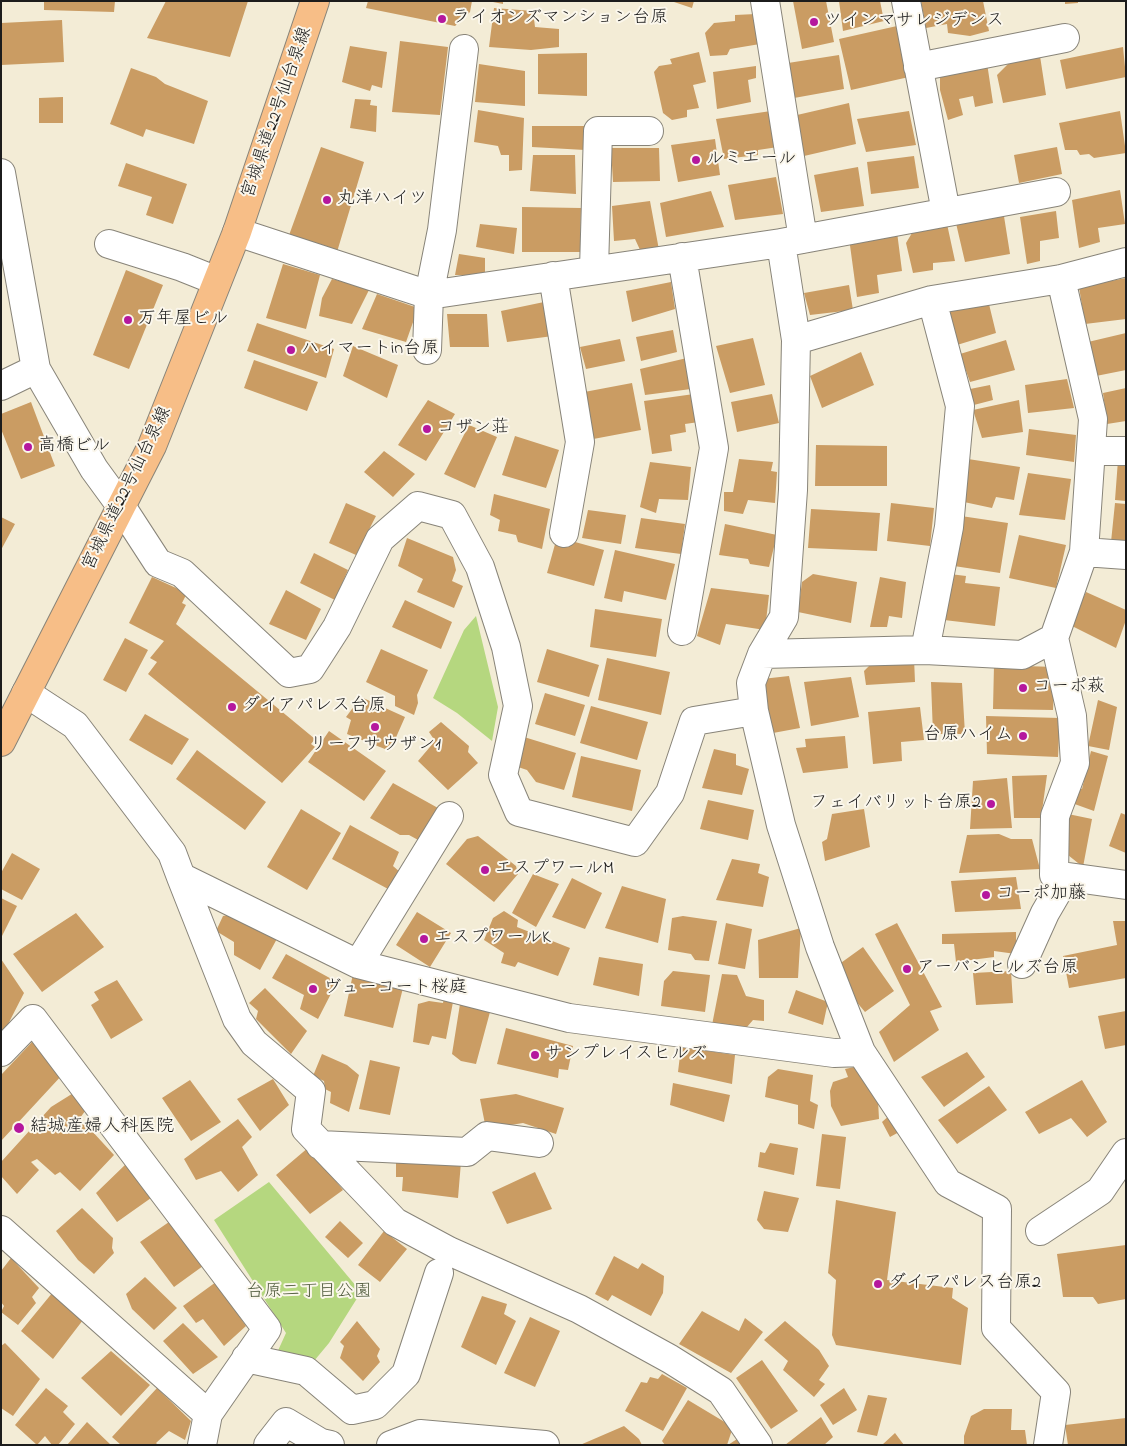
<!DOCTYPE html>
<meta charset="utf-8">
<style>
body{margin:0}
#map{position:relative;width:1127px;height:1446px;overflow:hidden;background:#f3ecd6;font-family:"Indie Flower",sans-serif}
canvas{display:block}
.frame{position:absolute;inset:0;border:2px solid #1c1c1c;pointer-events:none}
</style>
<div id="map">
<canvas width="1127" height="1446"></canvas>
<div class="frame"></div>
</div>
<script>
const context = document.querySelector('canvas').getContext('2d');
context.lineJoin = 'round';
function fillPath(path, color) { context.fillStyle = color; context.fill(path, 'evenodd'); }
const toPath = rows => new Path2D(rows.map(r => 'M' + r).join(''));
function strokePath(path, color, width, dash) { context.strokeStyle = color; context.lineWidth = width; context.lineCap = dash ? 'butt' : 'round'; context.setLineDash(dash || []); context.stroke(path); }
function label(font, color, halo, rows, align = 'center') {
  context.font = font + ' "Indie Flower","Klee One",sans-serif'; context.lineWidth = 4; context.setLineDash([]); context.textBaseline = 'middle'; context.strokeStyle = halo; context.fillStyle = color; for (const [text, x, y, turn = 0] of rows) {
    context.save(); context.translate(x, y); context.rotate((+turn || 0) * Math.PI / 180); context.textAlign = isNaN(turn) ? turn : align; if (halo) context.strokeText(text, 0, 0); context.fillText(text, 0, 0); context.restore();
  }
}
fillPath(toPath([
 [476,616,498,707,492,741,457,713,433,698,464,630],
 [269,1182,361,1292,329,1343,314,1361,276,1355,286,1333,214,1220]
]), '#b5d77f');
fillPath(toPath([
 [44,1,115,1,114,12,44,10],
 [166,1,248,1,230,57,147,38],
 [368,1,472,1,470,12,455,26,366,8],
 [488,1,503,1,503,4],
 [671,1,694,1,692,8],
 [793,1,826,1,834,42,802,49],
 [839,1,880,1,884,21,843,31],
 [921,1,983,1,989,31,970,36,948,33,947,24,926,28],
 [1065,1,1078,1,1078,3,1065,4],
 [494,8,533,11,535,27,559,29,559,47,531,50,489,47],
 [756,14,760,44,730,49,727,55,710,56,705,33,714,23,735,21,735,15],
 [62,20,64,62,1,65,1,23],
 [897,26,909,77,851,90,839,39],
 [400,41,448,47,440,115,392,112],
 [350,46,387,52,382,88,372,85,370,91,342,82],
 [1123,47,1126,77,1066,89,1060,60],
 [699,52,706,82,693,85,699,108,687,110,687,117,672,120,663,113,654,72,659,66,672,64,670,59],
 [587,53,587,96,538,94,538,54],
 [839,55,844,89,794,98,788,63],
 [1040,56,1046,95,1003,103,997,75,1010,62],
 [987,63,993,103,975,107,973,96,959,99,963,115,948,120,940,90,940,73],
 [479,64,525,71,525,106,475,102],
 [756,66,756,78,748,80,751,102,717,109,713,72],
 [131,68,156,77,165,84,208,101,194,144,146,129,143,137,110,124],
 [63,97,63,123,39,123,39,98],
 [355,99,371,100,370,105,377,106,376,132,350,128],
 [849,103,856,144,804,156,797,115],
 [478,110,524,118,522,170,509,171,509,155,501,155,498,146,474,142],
 [771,111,778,147,758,150,758,155,724,159,716,119],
 [909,111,916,145,866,152,857,119],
 [1120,111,1126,153,1094,158,1089,154,1080,155,1077,150,1065,150,1059,123],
 [532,126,585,126,585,150,532,147],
 [715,139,720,175,678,182,671,145],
 [321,147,364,162,337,252,288,238],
 [1057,147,1062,174,1019,183,1014,155],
 [611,148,659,148,660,181,613,182],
 [533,155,575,155,576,194,530,191],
 [914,156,919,188,871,194,867,162],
 [126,163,187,184,173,224,146,215,152,197,118,186],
 [858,167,864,206,821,212,814,175],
 [776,177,783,214,735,220,728,185],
 [1120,190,1125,224,1098,228,1100,242,1079,248,1072,200],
 [711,191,724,227,666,237,660,203],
 [650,201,659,250,641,252,635,239,614,241,612,206],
 [522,207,581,208,580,252,522,252],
 [1003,210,1010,254,965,262,955,219],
 [1056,211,1059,238,1040,241,1040,261,1027,264,1020,217],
 [480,224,517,228,514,254,476,247],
 [947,224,955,261,933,263,933,270,913,273,906,243,912,233],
 [897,232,902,271,877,275,879,293,857,297,849,238],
 [459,254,485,258,485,275,455,275],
 [283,264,320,275,306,329,266,318],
 [126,270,163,285,129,369,93,355],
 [1126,278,1126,319,1085,324,1079,287],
 [332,279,370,288,352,324,319,316,322,298],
 [671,282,675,309,632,322,626,291],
 [849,285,853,310,810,315,804,293],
 [377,294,418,308,406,342,362,329],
 [988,300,996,333,957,345,947,312],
 [544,302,553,336,507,342,501,311],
 [447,314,487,314,489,347,450,347],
 [257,323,334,349,326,378,247,351],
 [673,330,677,352,641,361,636,337],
 [1126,333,1126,370,1096,376,1088,342],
 [753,338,765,385,730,393,716,346],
 [620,339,625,361,586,369,580,347],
 [1006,340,1015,370,970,382,960,354],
 [353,346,398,365,387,398,343,376],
 [861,352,874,385,822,408,810,376],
 [687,358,691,389,645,395,640,369],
 [254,360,318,382,307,411,244,388],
 [1067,379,1074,408,1028,413,1025,385],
 [632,383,641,430,588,440,579,393],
 [990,385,993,400,970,406,965,390],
 [1126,388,1126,421,1107,424,1103,393],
 [694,394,699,422,685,424,686,432,670,435,672,451,652,454,644,401],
 [772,394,779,423,737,432,731,402],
 [428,400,455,414,426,461,398,445],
 [1019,400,1023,432,982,438,973,410],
 [31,402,55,466,21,479,1,429,1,414],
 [469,425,497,437,475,488,444,474],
 [1029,429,1076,435,1074,462,1026,455],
 [515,436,559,450,546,488,502,475],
 [816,445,887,446,887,486,815,486],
 [384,451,415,474,393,497,364,472],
 [739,459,773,462,771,471,777,472,775,503,748,500,743,514,724,511,724,492,733,492],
 [968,459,1020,467,1014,500,996,497,992,508,964,502],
 [1118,460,1126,461,1126,501,1115,500],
 [650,462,691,467,688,500,659,499,656,513,640,507],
 [1028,473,1071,479,1065,520,1019,515],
 [494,494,550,509,542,549,518,542,516,535,498,531,500,520,490,515],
 [346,503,376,516,356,555,329,543],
 [891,503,934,508,930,546,887,541],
 [1115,503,1126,504,1126,543,1111,542],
 [811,509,880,513,877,551,808,548],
 [588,510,626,515,621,544,582,538],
 [961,516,1008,523,1000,573,954,566],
 [1,517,15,524,1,550],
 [641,518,685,524,681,554,635,548],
 [725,524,777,535,769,567,750,564,748,559,719,555],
 [1019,535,1066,545,1056,588,1009,578],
 [557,537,604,550,594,586,547,573],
 [407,538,453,557,456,570,452,581,463,586,454,608,417,592,423,579,398,566],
 [615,550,675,564,666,600,624,591,622,602,604,598],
 [314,553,348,570,335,600,300,583],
 [813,574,857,582,851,623,798,612,802,582],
 [950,574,966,576,965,583,1000,587,995,626,944,620],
 [152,577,187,593,182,603,186,605,176,624,315,739,311,744,315,747,282,783,148,674,157,662,150,658,164,641,129,623],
 [880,577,906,582,902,618,889,616,887,627,870,627],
 [711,588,769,595,765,630,726,624,720,645,697,636],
 [286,590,321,609,306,640,269,624],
 [1086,592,1126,610,1126,620,1116,648,1070,625],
 [405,600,452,622,441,649,392,627],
 [595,609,662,619,656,657,590,647],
 [125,638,148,650,126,692,103,680],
 [381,649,428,670,417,695,418,703,414,715,395,706,395,696,366,682],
 [547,649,599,665,589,697,537,682],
 [607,658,670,672,661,715,598,700],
 [914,658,915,682,866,685,864,671,874,661],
 [994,665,1055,667,1053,710,993,709],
 [789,676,800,728,773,733,762,679],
 [851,677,859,717,811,726,804,682],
 [931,682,962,683,965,734,933,734],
 [545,693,585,705,575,736,535,724],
 [361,697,405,717,390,751,347,734,351,720,346,717],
 [1098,700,1117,707,1109,750,1088,746],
 [591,706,648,722,637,760,580,743],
 [920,707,924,740,901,742,902,761,873,764,868,712],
 [145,714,189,739,172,765,129,740],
 [986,716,1060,718,1058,757,987,754],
 [441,722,469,746,468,752,478,763,448,790,418,761,435,741,429,732],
 [329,731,386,771,364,801,308,762],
 [845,736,848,768,803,773,796,748,806,747,805,739],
 [524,737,576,753,564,790,536,782,527,770,515,766],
 [714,749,736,754,736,765,749,769,742,795,702,788],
 [197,750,266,802,245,830,176,779],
 [1091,751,1108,756,1094,811,1069,802,1074,786,1082,789],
 [581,756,641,770,632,811,572,797],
 [1047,775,1041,818,1014,818,1012,776],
 [1007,778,1012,828,970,829,973,781],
 [393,783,438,808,420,841,409,835,400,835,370,818],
 [708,800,754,810,748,840,700,829],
 [301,809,341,833,307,890,267,867],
 [864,809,870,847,825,861,822,842,827,839,832,814],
 [1121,813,1126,815,1126,853,1109,846],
 [1068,814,1092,819,1083,867,1068,855,1061,838],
 [350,825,399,852,393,866,401,873,390,890,332,859],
 [999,834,1011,839,1032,839,1040,869,959,873,967,835],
 [478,836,516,866,518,874,494,902,446,864,467,839],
 [12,853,40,869,22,900,1,889,1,873],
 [732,859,760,864,758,873,769,877,763,907,716,900],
 [533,874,559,884,536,927,512,913],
 [1016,877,1021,909,955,912,951,881],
 [572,878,602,893,585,929,552,917],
 [622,886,666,899,658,943,605,928],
 [1,898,17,906,1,938],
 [504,911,518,920,517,927,570,948,558,976,518,962,515,967,501,963,504,953,484,940,493,918],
 [417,912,451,933,430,967,396,945],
 [76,913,104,947,42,992,13,954],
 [237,913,279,935,260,970,234,955,234,942,216,931,223,916],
 [683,916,717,921,709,961,695,960,691,954,668,950,672,918],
 [1113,921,1126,921,1126,978,1069,988,1063,956,1117,945],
 [726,923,752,929,745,969,718,964],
 [897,923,942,1007,930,1011,939,1030,894,1062,879,1032,910,1005,875,934],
 [801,928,798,978,759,978,758,940],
 [1016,932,1016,954,994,951,994,957,956,962,954,944,942,944,942,934],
 [863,947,894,991,865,1012,844,987,838,965],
 [286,954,337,982,318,1019,300,1009,304,995,272,978],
 [599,957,643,964,639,996,593,985],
 [1,959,24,993,1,1038],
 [673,971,710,975,705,1012,661,1006,664,981],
 [1011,971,1013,1003,976,1005,973,973],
 [353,974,403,988,393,1028,344,1016],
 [722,974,737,975,746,996,764,1000,764,1021,753,1020,747,1027,712,1025],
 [117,980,143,1020,111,1039,91,1005,99,1000,94,992],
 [265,988,307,1031,291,1054,256,1019,258,1011,249,1003],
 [796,990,828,1002,823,1025,788,1013],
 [444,997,453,1002,446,1039,432,1036,429,1045,413,1042,418,1004,429,1001,443,1003],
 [460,1004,490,1012,476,1064,461,1061,452,1054],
 [1126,1011,1126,1045,1105,1049,1098,1016],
 [506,1028,573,1046,568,1070,559,1069,558,1078,497,1064],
 [32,1042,63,1074,1,1141,1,1075],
 [681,1047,735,1055,732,1084,678,1072],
 [967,1052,985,1077,944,1107,921,1077],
 [322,1054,347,1065,359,1075,349,1112,330,1103,331,1092,325,1089,324,1081,313,1076],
 [370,1060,400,1067,390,1115,359,1109],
 [859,1066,878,1100,879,1119,841,1126,831,1106,830,1091,833,1082,848,1077,845,1069],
 [778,1069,813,1075,810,1101,818,1105,814,1129,798,1124,798,1105,765,1097,768,1077],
 [273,1079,289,1105,260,1131,237,1099],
 [190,1080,221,1122,191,1141,162,1098],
 [1082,1080,1107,1122,1087,1137,1071,1118,1039,1134,1025,1112],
 [673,1083,730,1095,724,1122,670,1105],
 [989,1086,1007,1110,957,1144,938,1120],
 [75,1092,88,1107,80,1118,114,1155,80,1191,60,1172,55,1175,37,1159,31,1162,39,1170,17,1194,1,1176,1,1162,51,1107],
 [516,1094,564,1108,556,1134,523,1123,486,1129,480,1099],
 [891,1114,901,1131,890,1137,882,1122],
 [238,1119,252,1137,242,1147,258,1175,238,1192,221,1171,196,1180,184,1159],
 [822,1134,846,1137,840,1189,816,1186],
 [770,1143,798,1148,794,1175,758,1167,760,1152,765,1153],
 [309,1147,343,1190,310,1214,276,1175],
 [396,1159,461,1162,458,1198,402,1191,403,1177,396,1177],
 [126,1164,151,1198,117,1222,96,1193],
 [535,1172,552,1209,507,1224,492,1192],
 [764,1191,799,1198,788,1232,764,1229,757,1220],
 [836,1200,896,1212,887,1280,953,1288,952,1298,968,1308,961,1365,836,1345,832,1335,836,1280,828,1273],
 [82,1208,113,1238,112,1248,114,1253,94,1274,78,1260,56,1231],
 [340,1221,363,1243,348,1258,325,1237],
 [169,1222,203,1266,174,1287,140,1242],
 [384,1231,407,1249,380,1282,358,1265],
 [1126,1245,1126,1299,1098,1304,1093,1297,1063,1297,1057,1254],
 [614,1256,638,1269,642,1263,664,1276,663,1293,651,1316,612,1295,608,1301,595,1294],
 [11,1258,39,1288,32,1297,36,1303,18,1325,1,1312,4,1306,1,1302,1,1271],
 [145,1277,177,1308,154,1330,132,1309,126,1294],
 [216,1282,246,1326,224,1346,203,1319,196,1323,183,1306],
 [53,1292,83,1320,53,1359,21,1331],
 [482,1296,507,1304,504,1314,516,1321,496,1365,461,1347],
 [702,1311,739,1331,745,1318,763,1332,731,1373,679,1344],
 [530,1317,560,1331,535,1387,504,1373],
 [357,1321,380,1349,377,1356,380,1362,363,1381,340,1358,344,1346,340,1342],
 [785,1321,819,1350,829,1366,819,1380,825,1384,814,1397,783,1370,788,1361,764,1340],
 [183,1323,218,1357,193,1374,163,1341],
 [5,1343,40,1379,13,1416,1,1408,1,1346],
 [111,1351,150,1385,121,1416,81,1378],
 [762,1360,798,1411,771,1429,736,1378],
 [662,1374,687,1388,663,1431,625,1411,641,1382,647,1383,650,1377,658,1379],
 [46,1388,68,1406,63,1412,75,1424,58,1445,52,1445,45,1436,37,1445,15,1425],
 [157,1388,191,1421,185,1440,169,1431,156,1443,158,1445,121,1445,112,1437],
 [844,1388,857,1410,833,1425,820,1405],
 [868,1395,887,1398,877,1436,857,1432],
 [688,1400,733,1427,727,1445,665,1445,662,1441],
 [984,1409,1012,1409,1011,1430,1025,1430,1027,1445,964,1445,964,1436,971,1416],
 [821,1417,833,1437,824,1445,785,1445],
 [1126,1418,1126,1445,1068,1445,1065,1425],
 [87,1422,111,1445,67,1445],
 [624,1426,639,1439,642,1445,580,1445],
 [895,1433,904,1445,882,1445],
 [737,1439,742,1445,728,1445]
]), '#ca9c63');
const minor = toPath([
 [765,1,803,239],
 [906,1,946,212],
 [918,67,1065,38],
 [1,173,36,369,94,469,121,506,158,563,182,573,289,673,310,669,337,627,380,539,418,506,452,515,480,567,506,647,518,706,503,775,519,812,635,842,670,793,694,721,754,711],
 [781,243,1056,192],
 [109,244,182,267,217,281],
 [682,257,714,448,682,631],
 [594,269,598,131,649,131],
 [553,276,580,442,564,533],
 [1061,279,1093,419,1084,552,1054,638,1072,716,1075,763,1055,816,1054,875,1126,885],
 [796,340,932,300,1061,279,1126,262],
 [427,350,429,295,442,230,464,49],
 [1,386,36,369],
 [1091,451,1126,451],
 [1084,552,1126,555],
 [925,650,949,527,960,406,932,300],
 [762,654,925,650,1022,655,1054,638],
 [26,693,75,725,172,853,181,877,358,964,569,1018,834,1053,861,1052,820,947,781,825,754,711,751,683,762,654,784,617,793,490,796,340,781,243,429,295,237,232],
 [181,877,237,1019,254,1043,311,1091,306,1129,395,1222,449,1251,579,1309,670,1359,721,1391,758,1445],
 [358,964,449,816],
 [1022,964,1045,913,1066,877],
 [1,1052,33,1019,267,1329,208,1414,202,1445],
 [861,1052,948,1183,997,1209,996,1328,1056,1392,1048,1445],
 [320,1145,467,1152,487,1136,539,1143],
 [1,1230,208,1414],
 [1040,1231,1100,1191,1126,1153],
 [246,1358,306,1371,352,1410,375,1405,406,1374,439,1273],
 [268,1445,286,1422,321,1443,330,1445],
 [391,1445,420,1434,545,1445]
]);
const major = toPath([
 [1,742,152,446,237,232,315,1]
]);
strokePath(minor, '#888479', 30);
strokePath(major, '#888479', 30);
strokePath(minor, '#fff', 28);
strokePath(major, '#f7be87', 28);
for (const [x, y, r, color] of [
 [442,19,5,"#b5179e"],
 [814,22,5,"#b5179e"],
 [696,160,5,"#b5179e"],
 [327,200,5,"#b5179e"],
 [128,320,5,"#b5179e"],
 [291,350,5,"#b5179e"],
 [427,429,5,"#b5179e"],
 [28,447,5,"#b5179e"],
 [1023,688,5,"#b5179e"],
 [232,707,5,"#b5179e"],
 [375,727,5,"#b5179e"],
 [1023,736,5,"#b5179e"],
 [991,804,5,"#b5179e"],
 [485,870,5,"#b5179e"],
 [986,895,5,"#b5179e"],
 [424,939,5,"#b5179e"],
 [907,969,5,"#b5179e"],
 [313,989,5,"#b5179e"],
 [535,1055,5,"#b5179e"],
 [19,1128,6,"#b5179e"],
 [878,1284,5,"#b5179e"]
]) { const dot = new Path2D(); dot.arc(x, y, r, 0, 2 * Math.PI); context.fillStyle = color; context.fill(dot); strokePath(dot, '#fbf7ec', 2); }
label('18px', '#1c1c1c', '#fbf7ec', [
 ["ライオンズマンション台原",452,19],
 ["ツインマサレジデンス",824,22],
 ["ルミエール",706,160],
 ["丸洋ハイツ",337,200],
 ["万年屋ビル",138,320],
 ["ハイマートin台原",301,350],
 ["コザン荘",437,429],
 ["高橋ビル",38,447],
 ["コーポ萩",1033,688],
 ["ダイアパレス台原",242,707],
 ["台原ハイム",1013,736,"right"],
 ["リーフサウザン1",375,746,"center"],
 ["フェイバリット台原2",981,804,"right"],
 ["エスプワールM",495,870],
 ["コーポ加藤",996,895],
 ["エスプワールK",434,939],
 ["アーバンヒルズ台原",917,969],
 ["ヴューコート桜庭",323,989],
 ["サンプレイスヒルズ",545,1055],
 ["結城産婦人科医院",30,1128],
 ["ダイアパレス台原2",888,1284]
], 'left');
label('18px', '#1c1c1c', '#fbf7ec', [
 ["宮城県道22号仙台泉線",278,113,-71],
 ["宮城県道22号仙台泉線",128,489,-64]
]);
label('18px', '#525d3f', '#fbf7ec', [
 ["台原二丁目公園",309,1293]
]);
</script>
